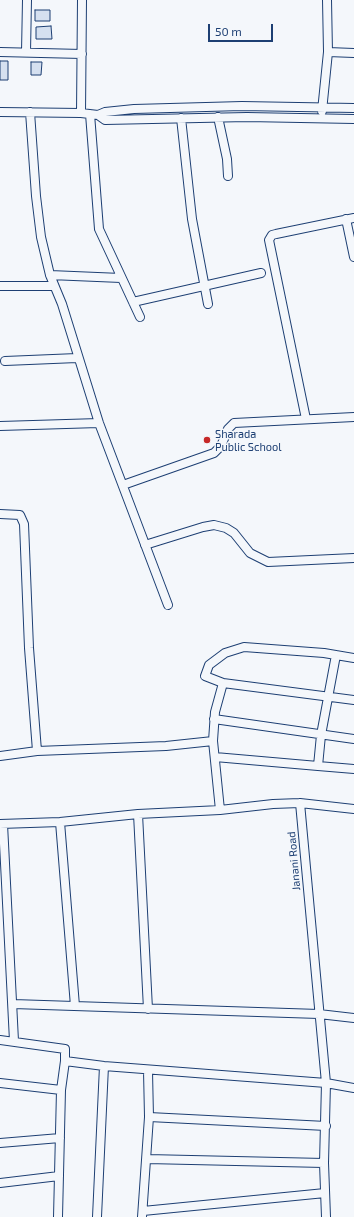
<!DOCTYPE html>
<style>
body{margin:0}
#map{position:relative;width:354px;height:1217px;overflow:hidden;background:#f4f7fb;font-family:"Exo 2",sans-serif}
canvas{display:block}
.scale{position:absolute;left:208px;top:24px;width:65px;height:18px;box-sizing:border-box;border:2px solid #1d3f73;border-top:0;padding-left:5px;font-size:12px;line-height:14px;white-space:nowrap;color:#1d3f73;-webkit-text-stroke:3px #f4f7fb;paint-order:stroke}
</style>
<div id="map">
<canvas width="354" height="1217"></canvas>
<div class="scale">50 m</div>
</div>
<script>
const context = document.querySelector('canvas').getContext('2d');
context.lineJoin = 'round';
function fillPath(path, color) { context.fillStyle = color; context.fill(path, 'evenodd'); }
const toPath = rows => new Path2D(rows.map(r => 'M' + r).join(''));
function strokePath(path, color, width, dash) { context.strokeStyle = color; context.lineWidth = width; context.lineCap = dash ? 'butt' : 'round'; context.setLineDash(dash || []); context.stroke(path); }
function label(font, color, halo, rows, align = 'center') {
  context.font = font + ' "Exo 2",sans-serif'; context.lineWidth = 3; context.setLineDash([]); context.textBaseline = 'middle'; context.strokeStyle = halo; context.fillStyle = color; for (const [text, x, y, turn = 0] of rows) {
    context.save(); context.translate(x, y); context.rotate((+turn || 0) * Math.PI / 180); context.textAlign = isNaN(turn) ? turn : align; if (halo) context.strokeText(text, 0, 0); context.fillText(text, 0, 0); context.restore();
  }
}
const building = toPath([
 [35,10,50,10,50,21,35,21,35,10],
 [51,26,52,39,36,39,36,27,51,26],
 [0,61,8,61,8,80,0,80,0,61],
 [31,62,42,62,41,75,31,75,31,62]
]);
fillPath(building, '#d5e0f0');
strokePath(building, '#1d3f73', 1);
const street = toPath([
 [0,52,82,54],
 [26,52,27,0],
 [328,52,354,53],
 [322,111,328,52,327,0],
 [0,112,81,113,98,115,105,120,247,117,354,119],
 [30,112,36,196,41,237,50,275,62,304,99,423,168,605],
 [81,113,82,0],
 [90,114,99,229,140,317],
 [98,115,105,112,134,109,242,106,354,108],
 [218,117,227,159,228,176],
 [181,118,192,219,208,304],
 [346,219,354,257],
 [50,275,121,278],
 [0,286,53,286],
 [133,302,261,273],
 [5,361,77,358],
 [306,419,269,240,272,235,276,234,354,218],
 [0,426,99,423],
 [123,485,214,453,221,446,228,429,234,423,354,417],
 [0,514,20,515,24,524,29,648,37,751],
 [145,545,203,527,214,525,226,528,234,533,250,553,268,562,354,558],
 [354,658,324,653,244,647,225,653,209,665,205,676,223,683,354,700],
 [214,719,354,739],
 [0,756,37,751,166,746,213,741],
 [215,757,318,766,321,735,336,655],
 [318,766,354,769],
 [300,803,326,1083,324,1163,326,1217],
 [220,810,213,741,215,712,223,683],
 [138,814,148,1009],
 [60,822,75,1006],
 [0,824,60,822,138,814,220,810,273,804,300,803,354,809],
 [3,824,14,1041],
 [13,1004,319,1014,354,1018],
 [0,1040,65,1049,65,1061,104,1066,326,1083,354,1088],
 [0,1083,61,1090],
 [149,1117,326,1126],
 [0,1143,60,1138],
 [147,1159,324,1163],
 [0,1183,59,1176],
 [143,1211,325,1193],
 [58,1217,61,1090,65,1061],
 [97,1217,104,1066],
 [142,1217,149,1117,148,1071]
]);
strokePath(street, '#1d3f73', 10);
strokePath(street, '#f4f7fb', 8);
for (const [x, y, r, color] of [
 [207,440,4,"#c62828"]
]) { const dot = new Path2D(); dot.arc(x, y, r, 0, 2 * Math.PI); context.fillStyle = color; context.fill(dot); strokePath(dot, '#f4f7fb', 1.5); }
label('11px', '#1d3f73', '#f4f7fb', [
 ["Sharada",215,434],
 ["Public School",215,447]
], 'left');
label('11px', '#1d3f73', '#f4f7fb', [
 ["Janani Road",294,861,-95]
]);
</script>
